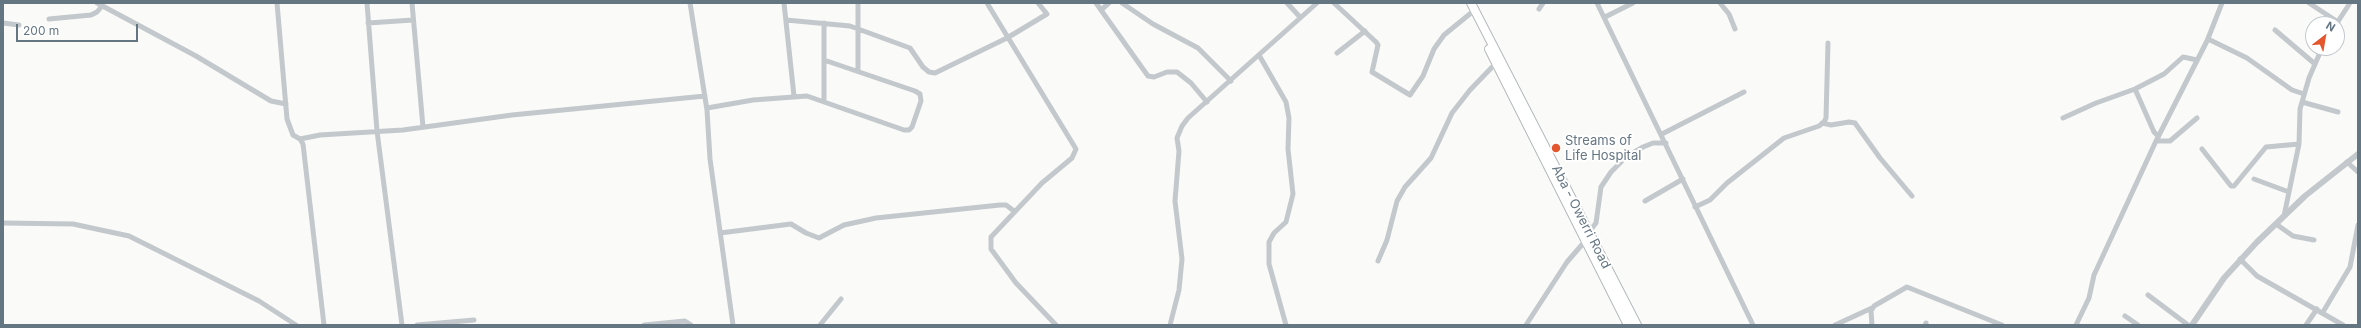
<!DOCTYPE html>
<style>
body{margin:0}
#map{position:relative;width:2361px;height:328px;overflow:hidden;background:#fafaf8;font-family:Inter,sans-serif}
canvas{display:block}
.frame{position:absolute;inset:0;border:4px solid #657683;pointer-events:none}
.north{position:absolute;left:2305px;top:16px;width:40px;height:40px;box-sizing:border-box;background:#fff;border:1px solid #c1c8cd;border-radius:50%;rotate:31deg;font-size:11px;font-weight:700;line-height:16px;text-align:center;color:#657683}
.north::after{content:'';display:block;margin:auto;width:14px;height:18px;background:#e4572e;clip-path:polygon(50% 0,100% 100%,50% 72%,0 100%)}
.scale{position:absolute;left:16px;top:24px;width:122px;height:18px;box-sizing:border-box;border:2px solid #657683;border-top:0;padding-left:5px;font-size:12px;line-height:14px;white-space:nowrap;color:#657683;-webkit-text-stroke:3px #fff;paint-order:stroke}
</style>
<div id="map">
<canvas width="2361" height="328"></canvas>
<div class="frame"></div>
<div class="north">N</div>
<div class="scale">200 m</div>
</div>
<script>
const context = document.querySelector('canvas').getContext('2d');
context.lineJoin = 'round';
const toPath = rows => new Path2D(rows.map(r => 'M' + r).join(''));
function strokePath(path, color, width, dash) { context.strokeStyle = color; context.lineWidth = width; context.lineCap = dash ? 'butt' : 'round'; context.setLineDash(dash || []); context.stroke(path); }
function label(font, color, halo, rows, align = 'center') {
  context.font = font + ' Inter,sans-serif'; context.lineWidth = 4; context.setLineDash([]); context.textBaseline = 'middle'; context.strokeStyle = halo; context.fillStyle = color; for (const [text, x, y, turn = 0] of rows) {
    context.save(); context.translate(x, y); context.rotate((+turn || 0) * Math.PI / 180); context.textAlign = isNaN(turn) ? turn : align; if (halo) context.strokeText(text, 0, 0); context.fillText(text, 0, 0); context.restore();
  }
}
const trunk = toPath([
 [1471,3,1637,325],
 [1489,49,1628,325]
]);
strokePath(trunk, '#b4b9bd', 10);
strokePath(toPath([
 [97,3,196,56,271,101,286,104],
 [277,3,287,119,293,135,300,139,303,144,324,325],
 [367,3,377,131,402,325],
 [412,3,423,127],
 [690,3,707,110,710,159,733,325],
 [784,3,794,96],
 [987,3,1076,149,1072,158,1042,183,991,237,991,249,1016,283,1056,325],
 [1096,3,1148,76,1154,77,1167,72,1177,72,1191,83,1207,102],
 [1122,3,1153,24,1198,48,1231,81],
 [1287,3,1300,17],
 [1334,3,1376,42,1378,45,1372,72,1410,95,1423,76,1434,49,1444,35,1471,13],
 [1597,3,1753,325],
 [1720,3,1729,14,1735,29],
 [2309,3,2338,22],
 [1539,9,1543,3],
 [1101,10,1109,3],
 [1605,17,1633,3],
 [49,19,91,15,97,12,102,6],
 [786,20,850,26,910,48,923,67,929,72,935,73,1007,38,1047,14,1038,3],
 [3,23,19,25],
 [368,23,413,20],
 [2337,23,2350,3],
 [2275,30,2315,64],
 [2208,39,2247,58,2292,90,2304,94],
 [1337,53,1365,31],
 [1259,55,1286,102,1289,118,1288,149,1293,194,1286,222,1274,233,1269,242,1269,264,1286,325],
 [858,70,858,3],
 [2135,89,2154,132,2158,136],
 [824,101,824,23],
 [2302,102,2338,112],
 [707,108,753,100,807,96,904,130,909,130,912,127,921,101,920,94,915,91,824,60],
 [2063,118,2096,103,2135,89,2164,74,2183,57,2197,60],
 [1822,123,1831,125,1849,122,1855,123,1880,158,1912,196],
 [1662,134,1744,92],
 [300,139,320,135,403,130,512,115,705,96],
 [2156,141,2170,141,2197,118],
 [2202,149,2231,186,2234,186,2266,147,2299,144],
 [2347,162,2358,172],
 [2254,179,2289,192],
 [1645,201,1683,179],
 [1695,207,1710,200,1727,183,1784,138,1819,126,1824,122,1826,118,1828,43],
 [2284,216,2299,144,2300,109,2309,78,2322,48],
 [3,223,73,224,129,236,259,301,296,325],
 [2276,224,2293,236,2314,240],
 [1589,232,1596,223,1601,187,1611,172,1626,157,1643,147,1653,143,1666,143],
 [720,233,791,224,806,233,819,238,844,225,876,218,1000,205,1006,205,1014,211],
 [2240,259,2257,276,2343,325],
 [1378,261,1387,240,1397,201,1405,187,1431,158,1452,113,1470,90,1496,63],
 [2148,295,2188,325],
 [2323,312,2350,267,2358,225],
 [2125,316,2138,325],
 [417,325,474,320],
 [644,325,685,321,691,325],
 [820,325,841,299],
 [1170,325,1179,290,1182,259,1175,201,1179,151,1177,138,1182,126,1188,118,1317,3],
 [1526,325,1567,262,1586,240],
 [1835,325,1872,308],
 [1872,325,1871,311,1874,306,1907,287,2002,325],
 [1925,325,1926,323],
 [2076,325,2089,298,2094,275,2156,141,2207,41,2222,3],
 [2306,325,2317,309]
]), '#c3c8cc', 5);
strokePath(toPath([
 [2192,325,2224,278,2257,242,2305,196,2358,154]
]), '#c3c8cc', 6);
strokePath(trunk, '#fff', 8);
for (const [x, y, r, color] of [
 [1556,148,5,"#e4572e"]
]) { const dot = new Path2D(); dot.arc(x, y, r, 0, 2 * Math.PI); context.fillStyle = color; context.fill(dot); strokePath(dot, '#fff', 1.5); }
label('13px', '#657683', '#fff', [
 ["Streams of",1565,141],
 ["Life Hospital",1565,156]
], 'left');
label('13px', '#657683', '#fff', [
 ["Aba - Owerri Road",1581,217,63]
]);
</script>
